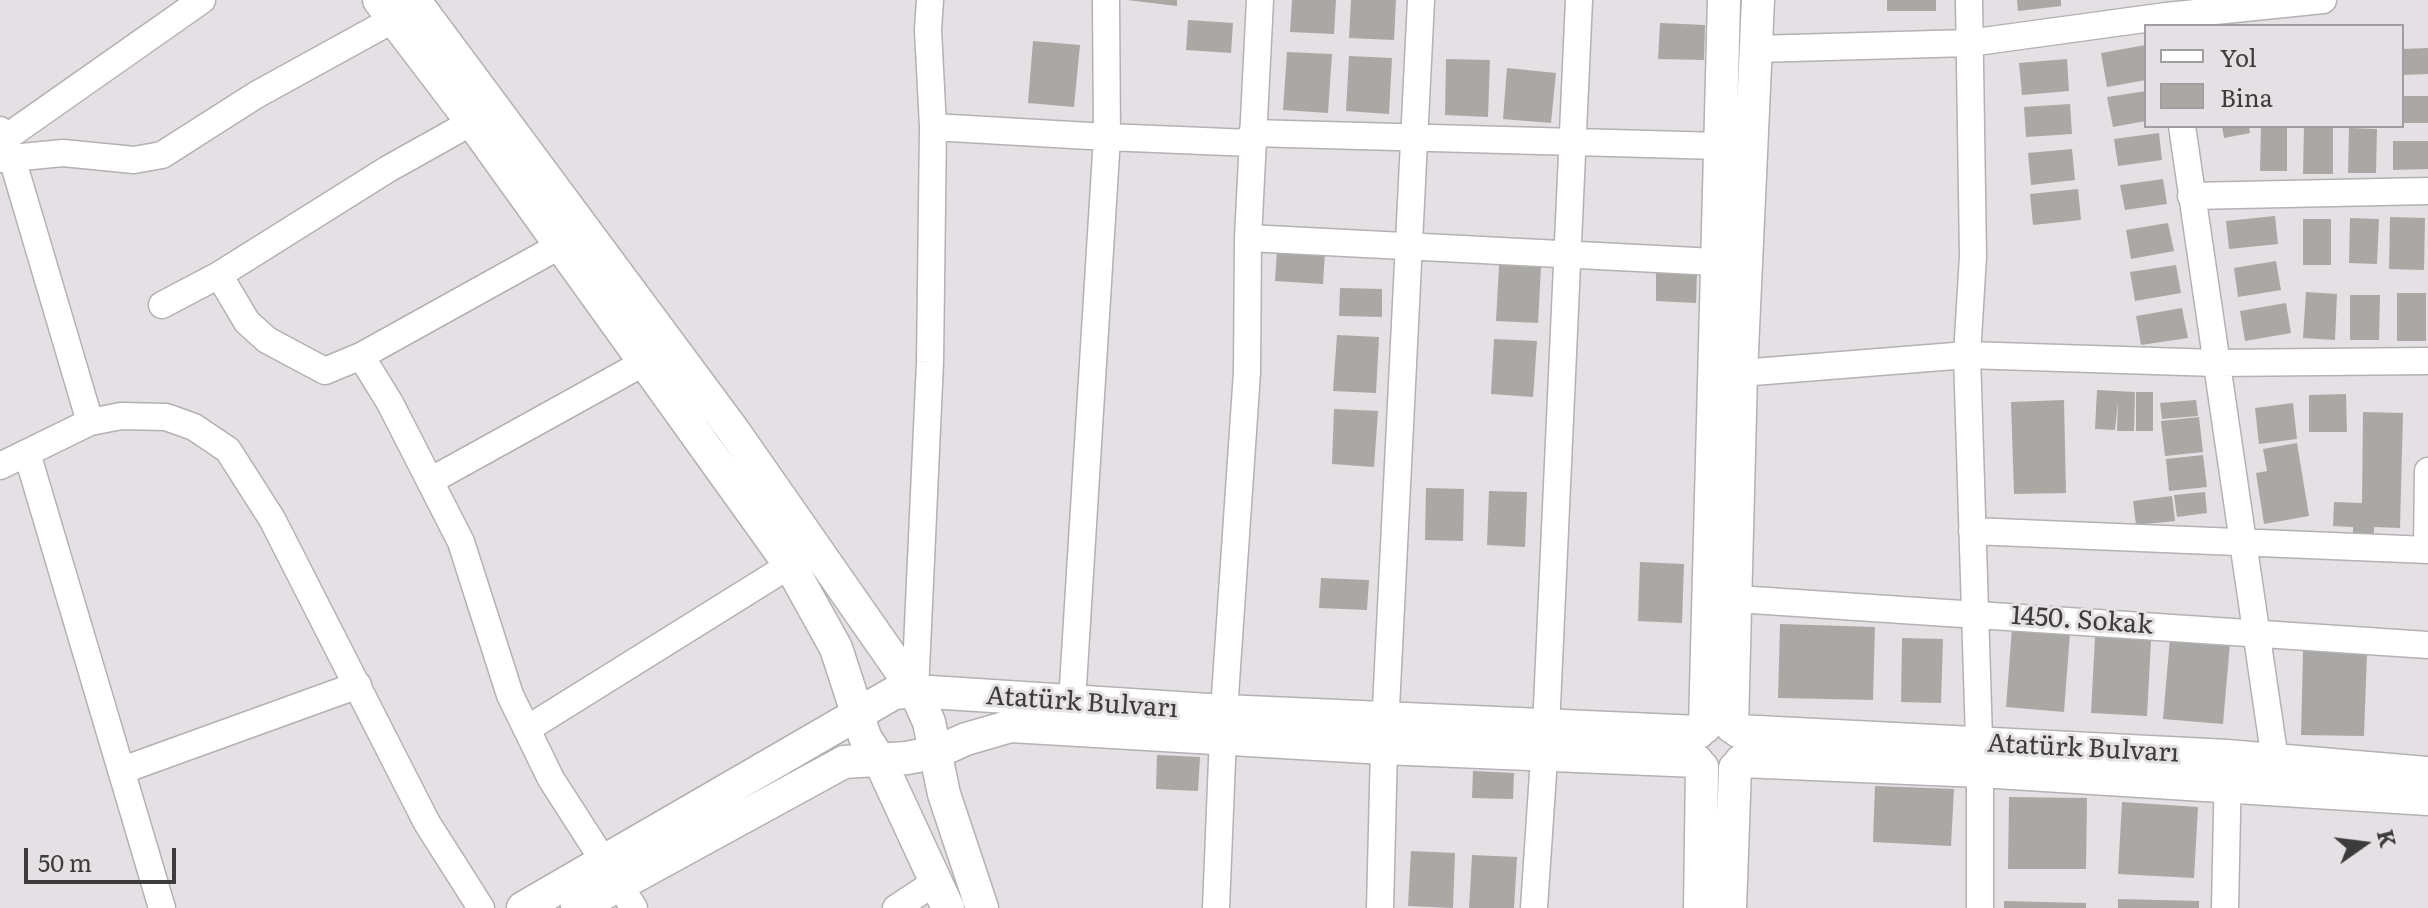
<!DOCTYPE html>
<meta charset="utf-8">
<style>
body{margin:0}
#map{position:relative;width:2428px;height:908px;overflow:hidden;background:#e4e0e4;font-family:Literata,serif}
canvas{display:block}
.legend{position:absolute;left:2144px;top:24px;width:260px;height:104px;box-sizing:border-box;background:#e4e0e4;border:2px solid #a19ea1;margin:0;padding:10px 14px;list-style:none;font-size:24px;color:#3d3c3d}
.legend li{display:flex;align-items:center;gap:16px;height:40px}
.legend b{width:40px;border:2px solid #a19ea1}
.north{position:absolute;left:2324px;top:804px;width:80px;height:80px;-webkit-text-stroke:6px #e4e0e4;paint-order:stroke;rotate:76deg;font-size:22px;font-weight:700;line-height:32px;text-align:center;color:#3d3c3d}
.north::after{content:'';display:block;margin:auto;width:28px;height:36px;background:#3d3c3d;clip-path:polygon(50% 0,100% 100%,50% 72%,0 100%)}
.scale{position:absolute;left:24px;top:848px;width:152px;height:36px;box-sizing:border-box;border:4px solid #3d3c3d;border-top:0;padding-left:10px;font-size:24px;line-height:28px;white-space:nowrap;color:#3d3c3d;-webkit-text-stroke:6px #e4e0e4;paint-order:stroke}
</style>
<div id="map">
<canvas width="2428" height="908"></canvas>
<ul class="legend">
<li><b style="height:10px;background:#fff"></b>Yol</li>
<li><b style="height:22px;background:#aaa8a4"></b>Bina</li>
</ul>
<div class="north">K</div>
<div class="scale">50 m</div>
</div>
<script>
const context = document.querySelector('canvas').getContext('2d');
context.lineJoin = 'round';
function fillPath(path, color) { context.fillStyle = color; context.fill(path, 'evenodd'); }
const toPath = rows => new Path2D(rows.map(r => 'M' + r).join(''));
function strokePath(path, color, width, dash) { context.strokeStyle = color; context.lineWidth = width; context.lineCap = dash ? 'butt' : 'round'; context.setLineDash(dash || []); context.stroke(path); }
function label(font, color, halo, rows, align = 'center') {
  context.font = font + ' Literata,serif'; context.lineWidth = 6; context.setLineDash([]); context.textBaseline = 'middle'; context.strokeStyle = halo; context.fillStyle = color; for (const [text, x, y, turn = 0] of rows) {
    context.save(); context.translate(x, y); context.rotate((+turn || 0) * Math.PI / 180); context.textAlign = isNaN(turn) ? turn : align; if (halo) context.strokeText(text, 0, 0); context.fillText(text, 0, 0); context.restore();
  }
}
fillPath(toPath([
 [1127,0,1177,0,1177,6],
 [1292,0,1336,0,1334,34,1290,32],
 [1351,0,1396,0,1394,40,1349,38],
 [1887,0,1936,0,1936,11,1887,11],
 [2017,0,2061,0,2061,6,2018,11],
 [1188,20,1233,23,1231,53,1186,50],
 [1660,23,1705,25,1704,60,1658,59],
 [1033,41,1080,45,1074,107,1028,103],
 [2146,45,2146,80,2107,87,2101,53],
 [2428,48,2428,74,2402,75,2402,49],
 [1287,52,1332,54,1328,113,1283,110],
 [1349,56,1392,58,1389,114,1346,111],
 [1446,59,1490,60,1488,117,1445,115],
 [2067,59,2069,91,2022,95,2019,63],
 [1507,68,1556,73,1551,123,1503,119],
 [2146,91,2146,121,2113,127,2107,97],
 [2402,96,2428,96,2428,123,2402,123],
 [2070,104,2072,134,2026,137,2024,107],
 [2222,126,2249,126,2250,133,2224,138],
 [2261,126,2287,127,2287,171,2260,171],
 [2304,126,2333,127,2333,174,2303,174],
 [2349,128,2377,129,2376,173,2348,173],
 [2159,133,2162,160,2118,166,2114,139],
 [2393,141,2428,141,2428,169,2393,170],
 [2072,149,2075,180,2031,185,2028,153],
 [2163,179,2167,204,2125,210,2120,185],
 [2078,189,2081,220,2033,225,2030,194],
 [2275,216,2278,244,2229,249,2226,221],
 [2390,217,2425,218,2424,270,2389,269],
 [2350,218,2379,219,2377,264,2349,263],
 [2303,219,2331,219,2331,265,2303,265],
 [2168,223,2174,251,2131,259,2126,230],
 [1277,250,1325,253,1323,284,1275,281],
 [2276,261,2281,290,2238,297,2234,268],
 [1499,265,1541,267,1538,323,1496,321],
 [2176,265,2181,293,2135,301,2130,272],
 [1656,271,1697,273,1696,303,1656,301],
 [1340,288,1382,289,1382,317,1339,316],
 [2306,292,2337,294,2335,340,2303,338],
 [2397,293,2426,293,2426,341,2397,341],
 [2350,295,2380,295,2379,340,2350,340],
 [2286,303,2291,333,2245,341,2240,311],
 [2182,308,2188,338,2141,345,2136,316],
 [1337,335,1379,337,1376,393,1333,391],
 [1494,339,1537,341,1533,397,1491,394],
 [2097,390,2135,392,2134,431,2117,431,2118,402,2115,430,2095,429],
 [2136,392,2153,392,2153,431,2136,431],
 [2346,394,2347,432,2309,432,2309,395],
 [2064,400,2066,493,2014,494,2011,402],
 [2196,400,2198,416,2162,419,2160,403],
 [2293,403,2297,439,2259,444,2255,408],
 [1334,409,1378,411,1374,467,1332,464],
 [2363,412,2403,413,2400,528,2374,527,2374,540,2353,540,2353,527,2333,526,2334,502,2362,503],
 [2199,417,2203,452,2165,456,2161,421],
 [2297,443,2309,516,2264,524,2256,473,2267,471,2263,449],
 [2203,455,2207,487,2169,491,2166,459],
 [1426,488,1464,489,1463,541,1425,540],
 [1489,491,1527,492,1525,547,1487,545],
 [2205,492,2207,513,2177,517,2174,495],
 [2172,496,2175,521,2136,525,2133,501],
 [1640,562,1684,564,1682,623,1638,621],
 [1321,578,1369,580,1367,610,1319,608],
 [1780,624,1875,627,1873,700,1778,698],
 [2012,628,2070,633,2064,712,2006,707],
 [2095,637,2151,640,2147,716,2091,713],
 [1902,638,1943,639,1941,703,1901,702],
 [2170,638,2230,643,2223,724,2163,719],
 [2303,651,2367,653,2364,736,2301,735],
 [1157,755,1200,757,1198,791,1156,789],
 [1473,771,1514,773,1513,799,1472,798],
 [1875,786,1954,789,1951,846,1873,842],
 [2009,797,2087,798,2086,869,2008,869],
 [2122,802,2198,807,2194,878,2118,874],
 [1411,851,1455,853,1453,908,1408,906],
 [1472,855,1517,857,1514,908,1469,908],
 [2118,899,2199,901,2199,908,2118,908],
 [2004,901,2086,903,2086,908,2004,908]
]), '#aaa8a4');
const minor = toPath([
 [930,0,928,30,933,127],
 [1106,0,1107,137,1251,143],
 [1969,0,1973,256,1967,355,1980,771,1980,908],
 [1756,49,1969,43,2166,16,2323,0],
 [2182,126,2275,760],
 [0,130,12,158,90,422],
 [1252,133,1719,146],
 [4,139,202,0],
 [0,159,63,153,134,160,162,155,256,95,394,19],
 [2191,196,2428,191],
 [1248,238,1715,262],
 [561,245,361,356,390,403,461,542,510,695,551,779,634,908],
 [219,275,388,169,472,122],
 [162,305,219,275,247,322,267,340,325,371,361,356],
 [1741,373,1967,355,2216,363,2428,361],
 [27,453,162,908],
 [0,466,90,422,121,416,166,417,194,427,228,450,272,519,427,823,481,908],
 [430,481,645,362],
 [1972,531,2428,550],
 [2427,550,2428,471],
 [1737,599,2428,645],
 [915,691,930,362,933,127,1107,137,1072,702],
 [527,729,790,565],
 [123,770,358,685],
 [896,908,937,881],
 [1216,908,1224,711,1247,372,1248,238,1260,0],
 [1380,908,1384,748,1421,0],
 [1534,908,1546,728,1579,0],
 [2225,908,2228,767]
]);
const major = toPath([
 [379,0,472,122,790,565,836,648,865,737,879,759,948,908],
 [414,0,733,430,915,691,929,722,944,794,982,908],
 [1705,727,1724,0],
 [1732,727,1741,373,1758,0],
 [1738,731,2227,756,2428,773],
 [1741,761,1980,771,2428,799],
 [523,908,894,693,915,691,1224,711,1699,732],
 [577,908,844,762,907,758,937,752,966,739,1011,726,1384,748,1697,761],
 [1700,908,1702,767],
 [1730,908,1735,768]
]);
strokePath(minor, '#b4b0b4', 29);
strokePath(major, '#b4b0b4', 35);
strokePath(minor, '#fff', 26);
strokePath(major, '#fff', 32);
label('26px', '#3d3c3d', '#e4e0e4', [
 ["1450. Sokak",2082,621,4],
 ["Atatürk Bulvarı",1082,703,4],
 ["Atatürk Bulvarı",2083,749,3]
]);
</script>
